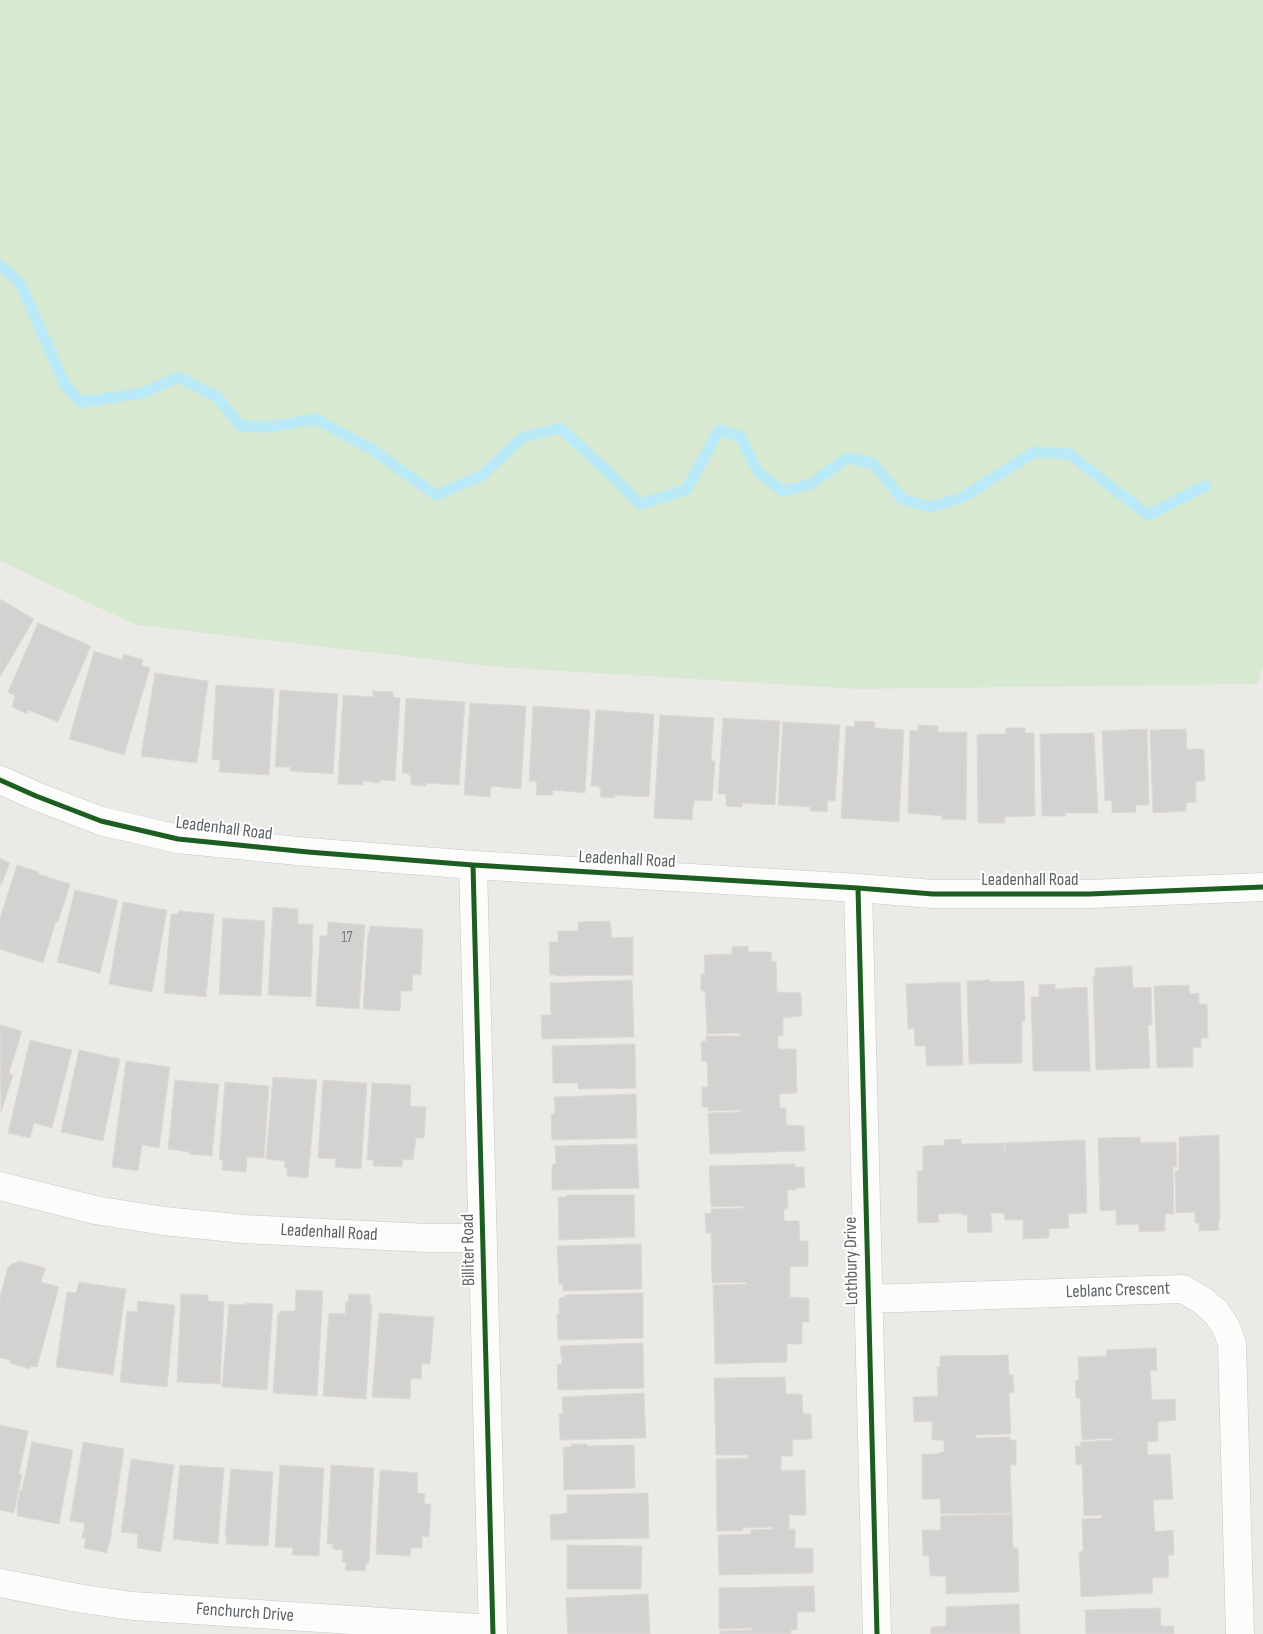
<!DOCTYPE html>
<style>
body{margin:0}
canvas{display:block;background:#eceae7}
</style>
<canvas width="1263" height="1634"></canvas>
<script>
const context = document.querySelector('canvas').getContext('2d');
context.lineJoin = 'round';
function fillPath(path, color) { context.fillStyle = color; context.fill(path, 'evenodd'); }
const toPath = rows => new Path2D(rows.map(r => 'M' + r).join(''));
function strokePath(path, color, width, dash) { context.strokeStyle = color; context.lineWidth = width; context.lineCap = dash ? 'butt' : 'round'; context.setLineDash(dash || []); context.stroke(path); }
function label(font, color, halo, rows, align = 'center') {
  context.font = font + ' "Sofia Sans Condensed",sans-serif'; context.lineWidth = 4; context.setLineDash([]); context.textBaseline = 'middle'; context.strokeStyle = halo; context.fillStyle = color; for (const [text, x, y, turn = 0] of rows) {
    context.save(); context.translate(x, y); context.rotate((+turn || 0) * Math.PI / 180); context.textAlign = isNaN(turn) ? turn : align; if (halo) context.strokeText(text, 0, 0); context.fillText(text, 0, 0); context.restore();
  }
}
fillPath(toPath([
 [0,0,1263,0,1263,666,1258,684,856,689,497,667,136,625,0,561]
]), '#d8e9d2');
strokePath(toPath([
 [0,265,20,283,65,385,81,402,142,393,178,377,217,397,241,426,268,427,316,419,371,449,436,495,481,476,523,437,560,428,606,470,640,504,686,490,719,430,740,436,758,472,783,491,811,484,847,458,873,463,902,499,930,507,963,497,1034,452,1069,454,1148,515,1205,486]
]), '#bae9f8', 11);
const building = toPath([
 [0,599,34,619,0,677,0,599],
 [38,623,91,646,58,722,28,710,27,714,12,707,15,696,8,692,38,623],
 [94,651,122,660,124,654,143,660,141,665,150,668,124,755,69,739,94,651],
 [155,673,208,681,197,763,141,756,155,673],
 [216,685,274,689,269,775,219,772,220,760,212,760,216,685],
 [280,690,338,694,333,774,290,771,290,767,275,767,280,690],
 [373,691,393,692,393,697,400,698,395,781,380,780,380,783,363,781,363,785,338,784,343,695,373,697,373,691],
 [406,698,465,702,459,785,426,783,426,786,411,785,411,776,409,776,409,774,402,773,406,698],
 [470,703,526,706,521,789,491,786,490,797,464,795,470,703],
 [533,706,590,710,585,793,553,790,553,795,536,795,537,782,529,781,533,706],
 [596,710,654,714,649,797,615,795,615,798,600,797,601,789,599,788,599,786,591,786,596,710],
 [660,715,714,718,711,761,715,761,712,801,694,800,692,820,654,818,660,715],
 [723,718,780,721,775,805,743,803,742,807,726,806,726,794,718,794,723,718],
 [855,721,875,722,875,728,904,730,899,822,841,818,846,726,854,727,855,721],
 [783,722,840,725,835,801,828,800,827,812,810,811,810,807,778,805,783,722],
 [918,725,938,726,938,732,967,732,966,820,941,819,942,816,908,813,910,730,918,731,918,725],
 [1006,728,1025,728,1025,733,1034,733,1035,816,1005,817,1005,823,978,823,977,734,1006,734,1006,728],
 [1147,729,1149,805,1136,805,1136,812,1112,813,1112,800,1105,801,1102,731,1147,729],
 [1186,729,1187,749,1204,749,1205,781,1196,781,1196,802,1186,803,1186,811,1153,813,1150,730,1186,729],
 [1094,733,1098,813,1065,813,1066,816,1042,816,1040,734,1094,733],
 [0,858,10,863,0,887,0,858],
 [17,865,39,872,38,874,70,884,58,922,56,921,43,963,0,949,0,918,17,865],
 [75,890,118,900,100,973,57,962,75,890],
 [123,902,167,910,152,992,109,984,123,902],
 [273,907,298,909,298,924,313,924,311,997,268,995,273,907],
 [179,911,214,914,206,997,164,993,171,914,177,914,179,911],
 [223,918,265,921,261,996,219,994,223,918],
 [610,921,612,938,633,937,633,975,557,976,557,975,550,975,549,942,558,942,558,931,578,931,578,922,610,921],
 [328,922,365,925,359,1009,316,1006,320,936,327,936,328,922],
 [370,926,423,929,421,975,413,975,412,991,401,991,400,1011,363,1009,368,933,369,933,370,926],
 [748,946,748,952,771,952,772,962,776,961,777,992,801,993,802,1016,783,1018,783,1036,778,1036,778,1049,796,1049,797,1093,779,1094,780,1108,786,1108,786,1125,804,1126,805,1151,710,1154,708,1113,741,1112,741,1110,708,1111,708,1107,702,1107,702,1087,708,1087,707,1061,702,1061,701,1041,706,1041,706,1036,740,1036,740,1033,707,1034,705,991,701,991,701,974,705,974,704,955,732,954,732,947,748,946],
 [1132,966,1133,988,1151,987,1152,1025,1148,1025,1150,1068,1096,1070,1093,977,1095,977,1095,968,1132,966],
 [632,980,634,1037,542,1039,541,1015,551,1015,550,983,632,980],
 [990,980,990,982,1024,981,1025,1021,1022,1021,1022,1063,969,1064,967,981,990,980],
 [960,982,963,1065,927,1066,925,1046,915,1046,914,1028,908,1029,906,984,960,982],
 [1055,984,1055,989,1087,987,1090,1071,1033,1071,1031,997,1039,997,1039,985,1055,984],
 [1189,985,1190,994,1199,993,1199,1003,1200,1004,1207,1004,1208,1038,1201,1038,1201,1047,1193,1048,1193,1067,1157,1068,1154,986,1189,985],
 [0,1025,22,1031,9,1073,13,1075,1,1112,0,1025],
 [30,1040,72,1050,52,1128,34,1123,30,1138,8,1133,30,1040],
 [635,1044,636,1088,578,1089,578,1083,553,1083,552,1046,635,1044],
 [79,1050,120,1059,103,1141,61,1132,79,1050],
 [126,1061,170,1067,159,1148,142,1145,138,1171,112,1167,126,1061],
 [273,1077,317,1080,308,1178,287,1176,287,1168,284,1168,285,1161,266,1159,273,1077],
 [175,1080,219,1084,212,1156,189,1154,189,1152,168,1149,175,1080],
 [323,1080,367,1083,361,1169,335,1167,336,1159,318,1158,323,1080],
 [225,1082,269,1086,264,1158,247,1157,246,1172,222,1170,223,1160,219,1160,225,1082],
 [372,1083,411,1085,410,1106,426,1107,424,1138,416,1138,413,1160,403,1159,402,1167,373,1166,373,1160,367,1160,372,1083],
 [636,1094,637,1138,552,1140,551,1114,555,1114,554,1097,636,1094],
 [1219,1135,1220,1221,1218,1221,1219,1230,1199,1231,1199,1223,1195,1223,1195,1212,1176,1213,1175,1171,1179,1170,1179,1137,1219,1135],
 [1140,1137,1141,1143,1176,1142,1177,1167,1173,1167,1174,1214,1165,1214,1165,1231,1139,1232,1139,1224,1116,1225,1116,1210,1100,1211,1098,1138,1140,1137],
 [961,1139,961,1144,1004,1143,1004,1153,1005,1154,1005,1143,1085,1140,1087,1213,1068,1214,1069,1228,1049,1229,1049,1238,1023,1239,1023,1220,1005,1220,1004,1213,991,1213,992,1232,968,1233,967,1215,962,1215,962,1213,938,1214,939,1222,918,1223,917,1171,923,1171,923,1146,944,1145,944,1140,961,1139],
 [637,1144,639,1188,552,1190,552,1165,556,1164,555,1146,637,1144],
 [795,1164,795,1167,804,1167,805,1188,796,1188,796,1190,787,1190,788,1208,784,1209,784,1221,799,1221,800,1241,808,1241,808,1266,790,1267,790,1297,809,1298,809,1322,802,1322,802,1344,787,1344,787,1362,715,1364,713,1285,746,1284,746,1282,712,1283,711,1233,706,1233,705,1213,711,1213,711,1209,743,1208,743,1206,711,1207,709,1166,795,1164],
 [566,1195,634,1195,635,1237,559,1240,558,1197,566,1197,566,1195],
 [641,1244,642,1289,563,1291,563,1284,559,1284,557,1246,641,1244],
 [19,1261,45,1268,41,1282,59,1287,37,1367,31,1366,30,1369,10,1363,11,1360,0,1358,0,1297,8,1267,12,1264,19,1261],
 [79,1282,126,1289,113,1375,56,1367,67,1292,76,1293,79,1282],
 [296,1290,323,1291,317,1396,273,1393,278,1313,281,1313,281,1311,295,1311,296,1290],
 [643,1293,643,1338,558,1340,557,1314,559,1314,559,1298,565,1297,565,1295,643,1293],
 [181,1294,208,1295,208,1301,224,1302,220,1384,177,1382,181,1294],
 [349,1294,370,1295,370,1303,372,1304,366,1399,323,1396,329,1313,345,1314,346,1302,348,1302,349,1294],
 [138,1301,175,1305,167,1387,120,1382,127,1311,137,1312,138,1301],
 [246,1303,273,1304,267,1390,222,1387,229,1304,246,1305,246,1303],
 [379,1313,434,1317,430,1364,422,1363,421,1379,411,1379,410,1399,372,1397,379,1313],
 [643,1343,644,1388,558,1390,557,1364,562,1364,560,1346,643,1343],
 [1156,1348,1157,1370,1150,1371,1152,1400,1175,1399,1176,1420,1158,1422,1158,1441,1147,1442,1148,1455,1170,1454,1173,1499,1153,1500,1155,1532,1173,1530,1174,1555,1168,1555,1169,1577,1152,1578,1153,1593,1081,1597,1079,1552,1083,1551,1082,1519,1102,1518,1102,1515,1084,1516,1082,1464,1076,1465,1075,1446,1081,1446,1080,1442,1113,1440,1113,1438,1082,1440,1080,1398,1076,1398,1075,1381,1079,1380,1078,1357,1107,1356,1106,1350,1156,1348],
 [1008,1355,1009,1375,1013,1375,1014,1392,1009,1393,1011,1434,976,1435,976,1438,1010,1437,1010,1440,1016,1440,1016,1465,1010,1465,1012,1513,941,1514,940,1499,922,1499,922,1454,939,1454,939,1452,944,1452,944,1440,932,1440,932,1421,914,1422,913,1397,938,1396,937,1367,940,1367,940,1356,1008,1355],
 [785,1377,786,1394,802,1394,803,1414,811,1414,812,1439,792,1440,793,1456,781,1456,781,1471,805,1470,806,1515,789,1515,789,1529,795,1529,795,1548,813,1548,813,1573,719,1575,718,1535,751,1534,751,1530,773,1529,773,1527,743,1528,743,1531,717,1531,716,1459,748,1458,748,1455,716,1455,714,1378,785,1377],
 [644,1393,646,1438,560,1440,559,1414,563,1414,562,1397,644,1393],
 [0,1425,28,1431,19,1474,22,1474,14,1513,0,1510,0,1425],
 [32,1442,73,1450,59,1524,17,1516,18,1507,17,1507,20,1490,22,1490,32,1442],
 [83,1442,124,1449,110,1542,109,1542,107,1553,84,1548,86,1538,82,1538,85,1523,70,1521,83,1442],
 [571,1444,587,1444,587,1446,634,1445,635,1488,564,1490,563,1447,572,1447,571,1444],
 [131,1459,174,1465,161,1552,137,1548,138,1534,121,1532,131,1459],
 [180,1465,224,1468,218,1544,173,1539,180,1465],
 [280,1465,324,1468,319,1556,292,1555,293,1548,275,1547,280,1465],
 [331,1465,374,1468,369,1563,366,1563,365,1571,345,1570,346,1562,342,1562,343,1550,333,1549,333,1544,327,1544,331,1465],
 [231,1469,273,1472,268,1546,226,1544,227,1536,225,1535,231,1469],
 [380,1470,418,1473,417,1493,425,1494,424,1504,431,1504,429,1537,422,1536,422,1548,411,1548,410,1556,376,1554,380,1470],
 [648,1493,649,1538,551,1540,550,1515,567,1513,567,1495,648,1493],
 [1012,1514,1013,1548,1018,1548,1019,1592,946,1594,946,1576,930,1576,929,1556,923,1556,922,1530,941,1530,940,1516,1012,1514],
 [567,1545,642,1546,641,1589,567,1589,567,1545],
 [814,1586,815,1612,797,1612,797,1630,791,1630,791,1634,720,1634,720,1631,752,1630,752,1628,719,1629,719,1588,814,1586],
 [648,1594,650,1634,568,1634,566,1598,648,1594],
 [1019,1604,1020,1634,931,1634,931,1627,946,1626,946,1607,1019,1604],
 [1160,1608,1161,1626,1174,1626,1174,1634,1086,1634,1085,1610,1160,1608]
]);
fillPath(building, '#d4d2d1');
strokePath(building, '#dcd9d6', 1);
const street = toPath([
 [0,780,36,796,101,821,178,839,308,852,473,865,858,888,933,894,1089,894,1263,887],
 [473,865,493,1634],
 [858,888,877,1634],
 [0,1186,95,1210,164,1221,244,1229,427,1238,483,1238],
 [867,1299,1183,1289,1203,1301,1216,1312,1226,1327,1232,1344,1240,1634],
 [0,1583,83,1599,133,1606,492,1629]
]);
strokePath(street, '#c8c8c8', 29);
strokePath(street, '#fcfcfb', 28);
strokePath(toPath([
 [0,780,36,796,101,821,178,839,308,852,473,865,858,888,933,894,1089,894,1263,887],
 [473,865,493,1634],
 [858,888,877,1634]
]), '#1b5e20', 5);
label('15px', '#7b7f82', null, [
 ["17",347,938]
]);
label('18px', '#5c6266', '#fff', [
 ["Leadenhall Road",224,829,7],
 ["Leadenhall Road",627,860,3],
 ["Leadenhall Road",1030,880],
 ["Leadenhall Road",329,1233,3],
 ["Billiter Road",469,1250,-91],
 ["Lothbury Drive",852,1261,-91],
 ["Leblanc Crescent",1118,1291,-2],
 ["Fenchurch Drive",245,1613,4]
]);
</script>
